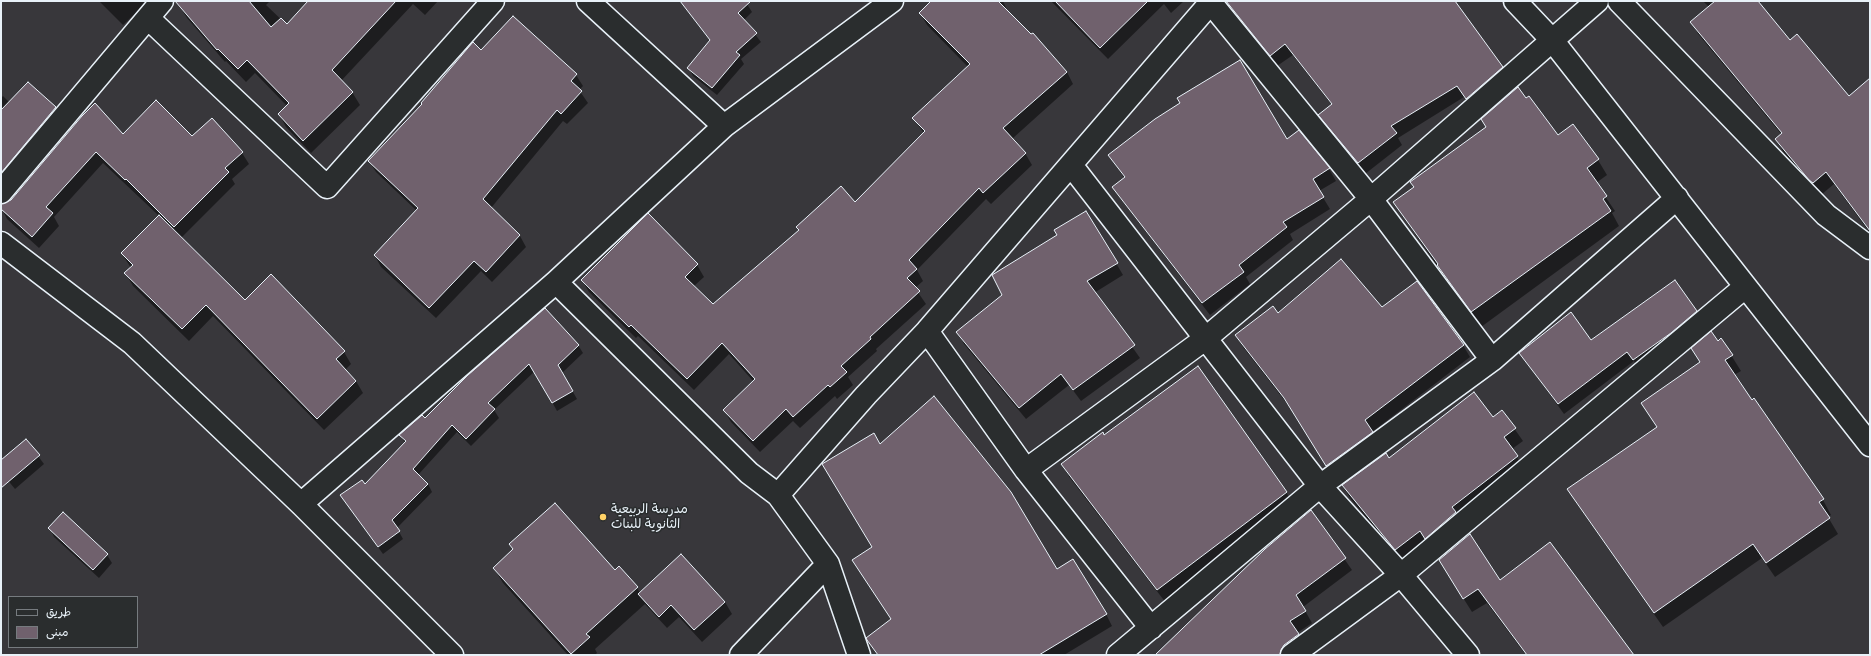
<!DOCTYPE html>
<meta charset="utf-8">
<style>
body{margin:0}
#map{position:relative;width:1871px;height:656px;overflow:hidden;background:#38373b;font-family:Sriracha,"Playpen Sans Arabic",sans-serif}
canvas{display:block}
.frame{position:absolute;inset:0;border:2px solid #e8f1f8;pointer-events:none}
.legend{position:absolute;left:8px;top:596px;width:130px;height:52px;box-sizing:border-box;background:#2a2d2e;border:1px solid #767b7f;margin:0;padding:5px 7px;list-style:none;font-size:12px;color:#e8f1f8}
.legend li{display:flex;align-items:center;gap:8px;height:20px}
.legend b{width:20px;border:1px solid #767b7f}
</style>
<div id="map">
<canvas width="1871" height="656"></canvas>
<div class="frame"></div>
<ul class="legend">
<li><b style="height:5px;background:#2a2d2e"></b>طريق</li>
<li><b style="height:11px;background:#70616d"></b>مبنى</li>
</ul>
</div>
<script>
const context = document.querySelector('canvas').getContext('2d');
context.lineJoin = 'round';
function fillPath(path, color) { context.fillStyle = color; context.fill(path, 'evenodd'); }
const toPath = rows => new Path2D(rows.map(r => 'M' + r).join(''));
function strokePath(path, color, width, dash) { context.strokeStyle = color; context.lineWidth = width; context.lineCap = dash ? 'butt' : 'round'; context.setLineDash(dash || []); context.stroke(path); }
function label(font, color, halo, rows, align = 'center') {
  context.font = font + ' Sriracha,"Playpen Sans Arabic",sans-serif'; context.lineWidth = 3; context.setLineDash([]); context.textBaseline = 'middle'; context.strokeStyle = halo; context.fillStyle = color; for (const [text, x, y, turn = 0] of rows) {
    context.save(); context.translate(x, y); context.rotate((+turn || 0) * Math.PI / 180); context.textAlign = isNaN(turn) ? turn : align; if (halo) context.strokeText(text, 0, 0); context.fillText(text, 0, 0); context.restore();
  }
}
fillPath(toPath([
 [99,1,148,1,123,25],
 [184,1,270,1,266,5,287,25,310,1,438,1,425,15,413,4,341,81,352,92,360,105,311,153,286,127,279,114,287,106,255,73,246,82,226,61,225,62,187,18,179,5],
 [695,1,745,1,752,12,744,20,761,42,741,59,744,64,717,95,693,76,689,68,711,41,686,7],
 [932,1,1003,1,1008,12,1067,72,1073,84,1012,139,1025,153,1032,165,991,204,986,199,917,270,923,281,915,288,926,304,876,349,877,351,848,377,853,385,837,399,835,396,800,428,793,421,760,452,731,422,724,410,754,382,729,354,694,390,638,336,636,338,589,292,582,280,697,265,704,277,694,286,713,305,855,203,924,133,913,118,968,67,927,25,920,13],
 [1051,1,1184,1,1171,13,1164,4,1108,59],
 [1230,1,1453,1,1509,79,1473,110,1464,97,1398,138,1402,145,1365,174,1326,126,1320,115,1332,105,1293,55,1277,66,1234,14,1228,3],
 [1703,1,1763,1,1759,4,1790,41,1849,98,1870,80,1870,233,1834,184,1821,195,1784,153,1777,140,1782,135,1699,35,1691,22,1709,7],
 [513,17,576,75,583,86,579,90,588,103,567,124,563,121,491,208,520,236,526,247,492,282,481,271,436,318,381,267,375,256,417,211,376,172,369,161,481,52],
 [28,83,55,108,63,122,1,175,1,98,3,96,10,103],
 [123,135,192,137,242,153,249,164,232,179,235,184,181,238,244,301,271,276,344,352,351,364,345,370,356,381,363,393,324,430,213,316,189,341,133,286,126,274,131,268,122,254,159,216,103,163,54,217,59,226,39,248,7,219,1,207],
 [1558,136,1598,160,1607,175,1596,183,1615,211,1612,213,1619,226,1481,327,1447,281,1394,202],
 [1287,141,1329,169,1336,181,1319,191,1330,209,1290,234,1293,240,1246,277,1250,284,1210,315,1121,199,1114,187,1125,179,1109,155],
 [1086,212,1123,275,1094,293,1140,358,1081,401,1069,385,1026,419,964,344,958,332,1004,296,1058,236],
 [1382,308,1463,345,1470,357,1372,432,1379,444,1334,477,1292,410,1243,347,1236,336,1278,314],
 [1696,312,1702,322,1639,369,1634,361,1564,414,1520,353,1591,341],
 [1721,339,1741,371,1734,375,1823,500,1831,515,1828,517,1838,534,1775,577,1762,558,1663,627,1577,504,1569,489,1657,428,1642,403,1701,363],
 [578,345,583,353,562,373,577,399,557,411,535,371,494,410,499,418,471,446,457,432,418,475,428,484,432,492,397,528,403,539,383,554,341,496,365,485,405,443,400,435,425,419,469,376],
 [1502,411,1523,441,1512,449,1524,469,1403,562,1350,498,1343,486,1389,459,1493,418],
 [1104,436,1286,492,1294,506,1166,603,1070,478,1062,464],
 [26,440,44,464,15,489,1,472,1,461],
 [880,445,1057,570,1106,614,1112,626,1064,655,877,655,868,640,892,620,873,548],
 [1311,511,1352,570,1303,607,1312,623,1297,633,1305,646,1293,655,1156,655],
 [50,528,107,555,112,563,99,578,54,537],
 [494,568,615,571,637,588,640,593,725,602,732,614,702,642,679,617,667,628,645,604,595,649,597,653,595,655,568,655,503,583],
 [1448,574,1500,581,1633,655,1526,655,1487,603,1472,612]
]), '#0007');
const building = toPath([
 [175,1,249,1,271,27,281,18,287,24,308,1,396,1,332,70,353,92,303,141,278,114,289,103,247,60,238,69,218,49,217,50,175,1],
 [680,1,751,1,738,13,757,33,736,52,740,55,712,88,687,68,710,40,680,1],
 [931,1,998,1,1031,34,1033,33,1067,72,1003,128,1026,153,983,193,979,188,909,260,917,269,907,278,920,291,870,337,871,339,841,366,847,372,830,387,828,385,793,417,786,409,753,441,723,410,755,379,722,343,687,379,631,325,629,327,581,280,648,213,698,264,685,277,713,304,799,230,796,227,841,186,855,202,925,131,912,118,970,64,919,13,931,1],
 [1055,1,1148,1,1100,48,1055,1],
 [1226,1,1455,1,1503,67,1466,99,1457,86,1391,126,1397,133,1358,163,1318,115,1332,104,1285,44,1270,56,1226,1],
 [1715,1,1758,1,1790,40,1797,34,1849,96,1870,78,1870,231,1826,172,1813,183,1809,180,1775,139,1782,133,1690,22,1715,1],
 [513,16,577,74,571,81,582,91,561,114,557,110,483,199,520,235,486,272,474,261,429,308,374,255,418,208,368,161,422,104,421,103,473,42,481,50,513,16],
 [1240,60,1287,139,1299,130,1330,168,1313,179,1324,197,1283,222,1287,227,1239,265,1244,272,1202,303,1112,187,1125,177,1108,155,1155,119,1180,103,1177,98,1240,60],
 [28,82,56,107,1,173,1,110,28,82],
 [1518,87,1526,98,1529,96,1558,135,1573,124,1599,159,1587,168,1607,196,1603,199,1611,211,1471,312,1437,265,1438,264,1393,202,1414,187,1410,182,1486,127,1481,119,1518,87],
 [156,100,192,136,212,118,243,152,225,168,229,172,174,227,126,179,125,180,96,152,46,207,53,213,32,237,1,209,1,204,11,200,82,116,95,103,123,134,156,100],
 [1086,211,1118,263,1087,281,1135,345,1073,390,1061,374,1019,408,956,332,1002,295,992,275,1057,235,1054,230,1086,211],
 [159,215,245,300,271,274,345,351,336,359,356,381,317,419,206,305,182,329,124,273,133,265,121,253,159,215],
 [1341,259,1382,307,1417,281,1464,345,1365,420,1373,432,1326,466,1284,398,1235,335,1273,306,1278,313,1341,259],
 [1675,280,1697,311,1671,333,1633,360,1627,352,1558,404,1519,353,1571,312,1591,340,1675,280],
 [545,308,579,345,558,365,573,391,552,403,529,364,488,403,495,409,466,439,452,425,413,469,428,484,392,520,400,531,378,547,340,495,362,480,365,484,406,441,399,435,422,415,425,418,468,375,545,308],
 [1711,331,1718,341,1721,338,1733,355,1725,360,1752,400,1754,398,1824,499,1819,502,1830,518,1766,563,1753,544,1654,613,1567,489,1657,427,1641,403,1700,362,1691,348,1711,331],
 [1198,366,1287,492,1157,590,1061,464,1103,432,1104,435,1198,366],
 [1474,392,1493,417,1502,410,1516,428,1504,437,1518,456,1452,507,1456,512,1425,539,1420,531,1395,550,1342,485,1386,453,1389,458,1474,392],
 [934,396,1011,492,1057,569,1073,559,1107,614,1039,655,878,655,867,640,866,638,891,619,852,560,872,547,822,464,874,433,880,444,934,396],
 [26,439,40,455,1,488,1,460,26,439],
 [555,503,615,570,619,566,638,587,586,634,590,637,571,654,493,568,513,549,509,544,555,503],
 [1311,510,1346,558,1296,595,1306,611,1290,621,1299,634,1284,645,1281,650,1280,655,1155,655,1265,549,1311,510],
 [63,512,108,554,93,570,48,528,63,512],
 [1470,534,1500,580,1550,542,1634,655,1527,655,1478,589,1463,599,1439,560,1470,534],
 [681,554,725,602,694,630,671,605,659,617,638,594,681,554]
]);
fillPath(building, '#70616d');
strokePath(building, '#e8f1f8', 1);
const minor = toPath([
 [588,1,724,126],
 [1515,1,1552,40,1870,445],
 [1619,1,1826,215,1870,248],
 [1211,3,1371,199,1492,360],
 [148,18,327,187,493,1],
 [1071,165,1320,486,1401,575,1745,287],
 [1,192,162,1],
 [1,243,132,343,301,504,452,655],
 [927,331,1026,470,1151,628],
 [1026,470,1205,339,1371,199,1597,1],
 [778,495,749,473,556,282,724,126,892,1],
 [301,504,556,282],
 [741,655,828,564],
 [859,655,828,564,778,495,866,395,927,331,1212,1],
 [1118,655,1320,486,1492,360,1677,198],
 [1292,655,1401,575,1468,655]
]);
strokePath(minor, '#e8f1f8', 25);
strokePath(minor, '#2a2d2e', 22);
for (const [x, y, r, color] of [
 [603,517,4,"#ffd166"]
]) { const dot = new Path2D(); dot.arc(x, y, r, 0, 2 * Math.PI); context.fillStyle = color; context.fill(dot); strokePath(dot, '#2a2d2e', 1.5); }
label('13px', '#e8f1f8', '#2a2d2e', [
 ["مدرسة الربيعية",611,510],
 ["الثانوية للبنات",611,525]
], 'left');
</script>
